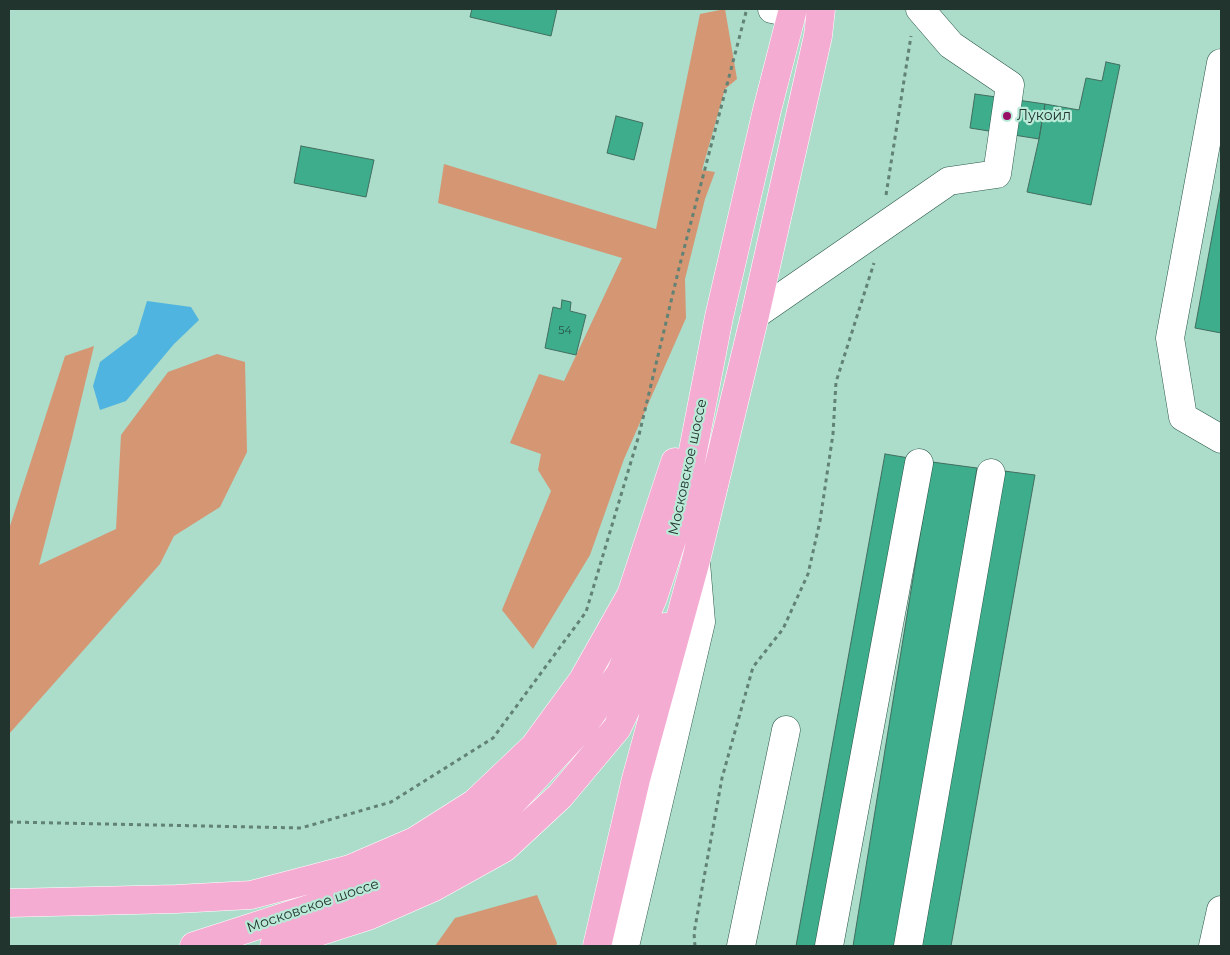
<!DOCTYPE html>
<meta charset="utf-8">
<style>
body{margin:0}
#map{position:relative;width:1230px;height:955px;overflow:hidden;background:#acdcca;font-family:Montserrat,sans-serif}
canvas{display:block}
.frame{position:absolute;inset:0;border:10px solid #21342d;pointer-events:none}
</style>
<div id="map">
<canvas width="1230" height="955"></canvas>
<div class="frame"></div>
</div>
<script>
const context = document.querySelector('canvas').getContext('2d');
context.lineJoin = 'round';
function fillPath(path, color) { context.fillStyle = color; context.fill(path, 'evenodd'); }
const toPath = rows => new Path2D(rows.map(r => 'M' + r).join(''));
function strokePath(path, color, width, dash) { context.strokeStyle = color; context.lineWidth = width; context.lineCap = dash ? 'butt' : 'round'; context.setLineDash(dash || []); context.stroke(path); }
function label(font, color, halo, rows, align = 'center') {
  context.font = font + ' Montserrat,sans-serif'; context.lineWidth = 4.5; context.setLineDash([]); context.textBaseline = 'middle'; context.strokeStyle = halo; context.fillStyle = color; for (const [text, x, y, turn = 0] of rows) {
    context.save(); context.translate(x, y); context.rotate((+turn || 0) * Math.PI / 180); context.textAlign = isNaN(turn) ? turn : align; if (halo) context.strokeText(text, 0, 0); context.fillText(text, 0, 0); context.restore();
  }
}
fillPath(toPath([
 [725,9,737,79,725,89,702,170,715,172,705,199,685,279,686,318,624,459,590,555,533,649,502,610,551,491,538,470,541,454,510,443,539,374,564,381,622,258,438,203,444,164,656,229,700,14],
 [94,346,72,438,39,565,116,529,121,435,168,372,217,354,245,362,247,452,220,507,174,536,160,564,9,734,9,529,65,356],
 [537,895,557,943,556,946,435,946,455,918]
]), '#d49673');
fillPath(toPath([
 [147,301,191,307,199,320,174,344,126,401,100,410,93,386,100,362,137,334]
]), '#50b4e0');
const building = toPath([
 [472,9,557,9,551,36,470,17,472,9],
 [1106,62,1120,65,1091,205,1027,192,1039,139,1045,104,1079,110,1086,78,1102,81,1106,62],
 [975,94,1045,104,1039,139,970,128,975,94],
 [616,116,643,123,634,160,607,153,616,116],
 [301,146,374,160,366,197,294,183,301,146],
 [1221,188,1221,333,1195,328,1221,188],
 [562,300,571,302,570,311,586,315,576,355,545,348,553,307,561,309,562,300],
 [885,454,909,458,819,946,796,946,885,454],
 [932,462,977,468,899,946,853,946,932,462],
 [1004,471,1035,475,951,946,922,946,1004,471]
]);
fillPath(building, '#3dad8c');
strokePath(building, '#416e5f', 1);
const minor = toPath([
 [772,9,791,13],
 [1221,63,1170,338,1183,417,1221,439],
 [755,315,949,181,997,174,1010,85,951,45,920,9],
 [625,946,701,622,696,563],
 [741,946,786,730],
 [829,946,919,463],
 [908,946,991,473],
 [1213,946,1221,910]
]);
const major = toPath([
 [9,903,176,899,251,895,350,869,415,841,475,803,534,747,583,680,631,595,675,462],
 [194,946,358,893,426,865,491,825,582,727,620,674,653,598,681,512,719,317,767,110,793,9],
 [274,946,368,916,432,888,504,848,560,796,617,728,665,627],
 [597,946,636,779,696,560,755,315,818,36,821,9]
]);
strokePath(minor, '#2b5849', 29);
strokePath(major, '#fff', 29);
strokePath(toPath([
 [886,195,911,36],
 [9,822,301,828,391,802,493,738,586,612,639,435,679,268,746,12],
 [695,946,694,933,722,778,753,667,783,629,808,574,820,521,833,434,836,382,874,263]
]), '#618275', 3, [4, 4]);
strokePath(minor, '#fff', 28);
strokePath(major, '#f5acd2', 28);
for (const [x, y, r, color] of [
 [1007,116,5,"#981065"]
]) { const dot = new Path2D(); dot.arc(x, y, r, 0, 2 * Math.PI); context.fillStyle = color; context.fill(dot); strokePath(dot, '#b9e9d7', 2); }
label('11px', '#285245', null, [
 ["54",565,331]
]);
label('14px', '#21342d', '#b9e9d7', [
 ["Лукойл",1017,116]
], 'left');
label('14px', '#21342d', '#b9e9d7', [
 ["Московское шоссе",688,467,-78],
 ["Московское шоссе",313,906,-19]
]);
</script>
